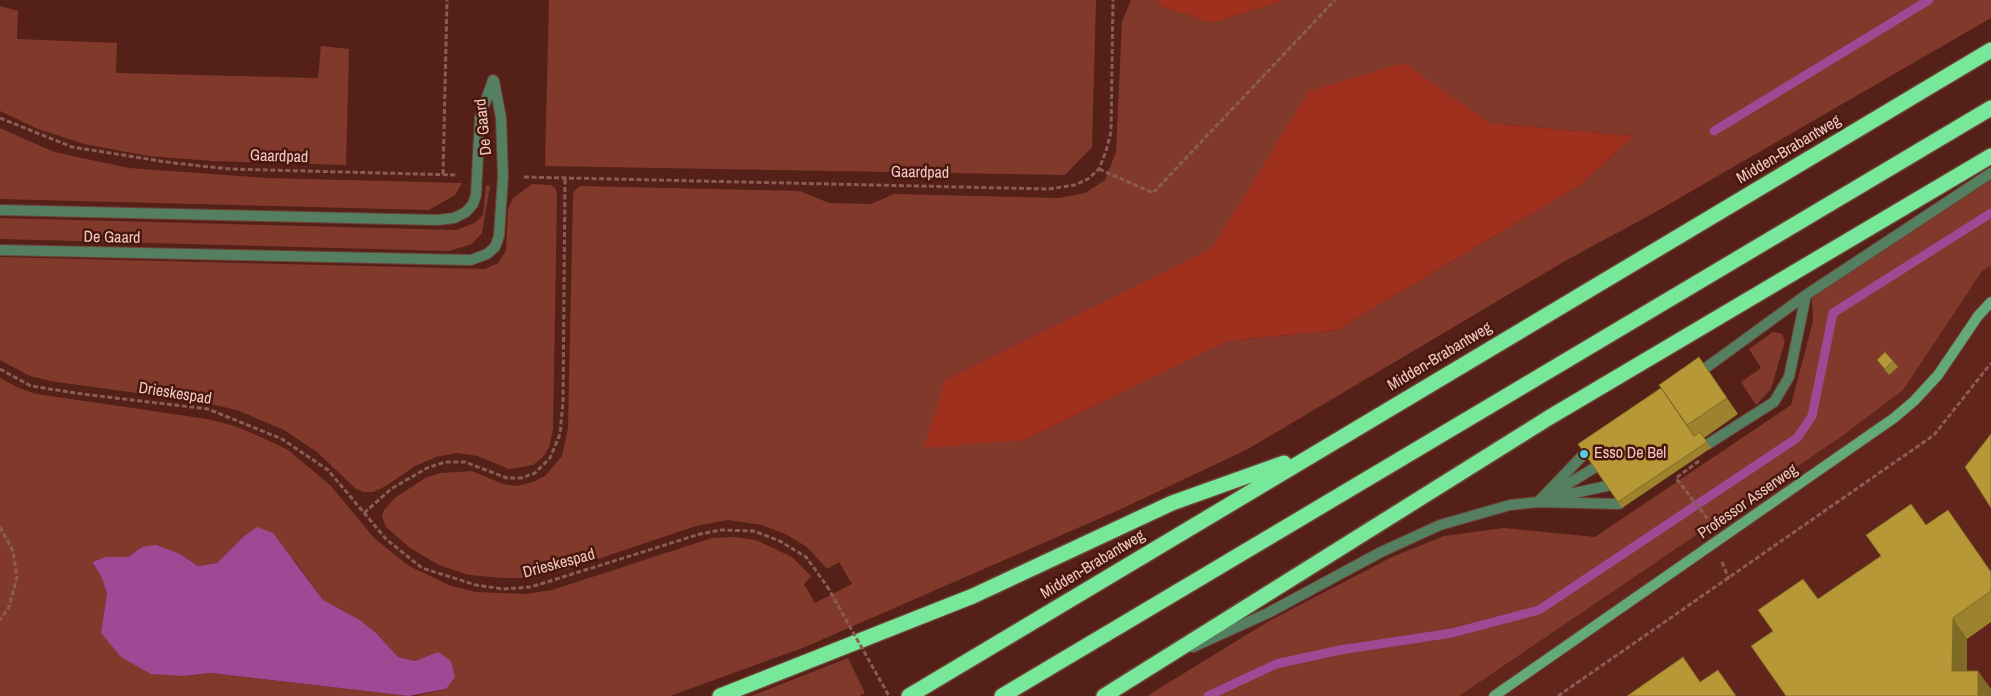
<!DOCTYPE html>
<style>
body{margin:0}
canvas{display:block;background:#542017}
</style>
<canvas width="1991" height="696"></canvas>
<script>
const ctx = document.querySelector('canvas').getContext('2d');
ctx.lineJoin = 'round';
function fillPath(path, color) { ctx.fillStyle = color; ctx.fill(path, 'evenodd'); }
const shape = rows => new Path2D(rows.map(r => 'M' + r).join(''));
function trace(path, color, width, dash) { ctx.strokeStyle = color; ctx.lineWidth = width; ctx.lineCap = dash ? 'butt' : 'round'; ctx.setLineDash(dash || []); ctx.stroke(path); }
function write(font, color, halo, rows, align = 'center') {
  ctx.font = font + ' "Archivo Narrow",sans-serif'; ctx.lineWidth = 5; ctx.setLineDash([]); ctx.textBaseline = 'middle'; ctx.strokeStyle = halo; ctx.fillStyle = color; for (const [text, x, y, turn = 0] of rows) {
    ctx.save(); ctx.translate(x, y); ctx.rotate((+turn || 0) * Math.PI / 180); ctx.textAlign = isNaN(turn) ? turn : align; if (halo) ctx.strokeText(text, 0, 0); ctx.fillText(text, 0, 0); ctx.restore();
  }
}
fillPath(shape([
 [1991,256,1991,696,1195,696,1564,575]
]), '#61251b');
fillPath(shape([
 [549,0,1096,0,1092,147,1065,175,545,166],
 [1131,0,1160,0,1160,6,1212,23,1284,0,1991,0,1991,18,1652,214,1565,261,1248,449,1119,510,805,647,670,696,416,696,447,689,438,652,415,661,398,657,376,633,360,620,323,600,295,561,243,537,217,563,198,566,180,554,142,547,128,557,106,557,92,562,101,576,107,593,101,633,183,676,211,673,409,696,0,696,0,378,21,389,37,394,207,419,235,426,263,438,288,450,330,485,375,539,409,566,451,586,476,592,527,594,552,590,712,538,734,537,756,540,792,557,811,576,804,584,815,603,852,584,839,562,827,569,807,547,787,535,762,525,728,520,696,526,568,569,529,578,503,578,469,575,439,565,410,548,386,527,382,516,384,510,396,497,427,477,441,473,472,471,503,484,517,486,533,482,545,476,562,456,568,428,573,195,574,191,580,186,800,191,829,203,871,204,894,194,1059,198,1085,193,1105,180,1116,152,1122,22],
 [1403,63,1490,123,1634,136,1580,185,1337,330,1228,341,1025,440,945,380,1212,248],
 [0,6,18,11,17,39,117,43,116,73,318,78,321,46,349,49,346,165,213,161,148,156,84,144,38,129,0,111],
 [0,128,54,152,129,168,267,178,462,183,455,195,429,210,0,199],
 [1991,180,1991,266,1982,271,1903,390,1842,436,1459,696,1147,696,1269,621,1392,557,1444,536,1504,528,1595,537,1791,405,1813,321,1812,298,1887,244],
 [532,184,551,185,556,189,557,196,553,430,549,447,543,457,533,465,509,469,478,456,456,453,436,457,415,466,386,486,373,492,364,492,356,489,317,452,284,430,237,410,201,402,50,381,30,376,0,360,0,257,485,269,498,263,506,251,508,209,513,198],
 [486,185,490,186,482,233,472,244,449,251,0,239,0,218,456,230,475,223,483,215],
 [1773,332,1782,334,1785,341,1771,389,1756,405,1741,382,1761,368,1749,349],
 [848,658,865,693,859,696,751,696]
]), '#81392c');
fillPath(shape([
 [1160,0,1284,0,1212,23,1160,6],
 [1404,63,1490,123,1634,136,1580,185,1337,330,1228,341,1025,440,924,448,945,380,1212,248,1309,91]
]), '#9e301d');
fillPath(shape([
 [257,527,273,533,323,600,360,620,376,633,398,657,415,661,438,652,451,661,455,677,446,689,409,696,211,673,183,676,151,674,121,657,101,633,107,593,101,576,92,562,106,557,128,557,142,547,156,545,180,554,198,566,217,563,243,537]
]), '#9f4995');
trace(shape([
 [1714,131,1929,0],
 [1208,696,1276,664,1340,650,1452,633,1539,610,1797,438,1812,416,1833,313,1991,213]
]), '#9f4995', 9);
const lane = shape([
 [494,81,501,118,503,176],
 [477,175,480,117,493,80],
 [1696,375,1806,295,1991,173],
 [1708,444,1774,402,1789,377,1806,295],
 [1550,495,1594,468],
 [1551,498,1607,486],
 [1538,502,1619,504],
 [1193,647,1268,613,1381,552,1440,525,1510,505,1538,502,1584,454]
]);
const street = shape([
 [0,210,438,220,454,218,466,212,473,204,476,195,477,175],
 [0,250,471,260,487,254,495,247,499,236,503,176]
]);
const secondary = shape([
 [1494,696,1894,418,1914,401,1938,375,1978,316,1991,302]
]);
const highway = shape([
 [720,696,973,596,1172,503,1284,463],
 [909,696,1991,50],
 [1002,696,1991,108],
 [1104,696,1550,417,1991,156]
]);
trace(lane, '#6f3f36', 12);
trace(street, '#6f3f36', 12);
trace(secondary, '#6f3f36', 12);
trace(highway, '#6f3f36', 18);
trace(shape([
 [0,118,72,147,173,163,230,169,457,175],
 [1099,169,1153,193,1335,0],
 [443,174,447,0],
 [524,177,1049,189,1075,185,1088,179,1099,169,1106,151,1111,132,1113,0],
 [0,369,31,386,82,394,208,409,282,439,328,470,386,539,422,568,476,585,503,589,531,587,700,534,721,530,754,531,780,541,806,557,827,586],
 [1699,461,1676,478,1710,522],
 [364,513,391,489,427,468,445,462,465,462,507,478,521,478,535,473,550,458,560,434,563,402,565,178],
 [0,527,13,551,17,577,9,607,0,620],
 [1722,562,1729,579],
 [1558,696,1934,435,1991,363]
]), '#8a5c53', 3, [5, 2.5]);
trace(lane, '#547f60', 10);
trace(street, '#547f60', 10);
trace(secondary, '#64a978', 10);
trace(highway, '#77e79a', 15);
trace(shape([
 [827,586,889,696]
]), '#8a5c53', 3, [5, 2.5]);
fillPath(shape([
 [1699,357,1738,414,1704,438,1711,448,1622,508,1578,444,1661,388],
 [1877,360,1893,361,1898,367,1889,375],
 [1926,525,1991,572,1991,622,1967,639,1967,671,1991,689,1818,599]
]), '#9d832e');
fillPath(shape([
 [1953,618,1967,639,1967,691,1952,671],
 [1978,671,1991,689,1991,696,1978,696]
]), '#7f6a26');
const building = shape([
 [1885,352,1893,361,1885,369,1877,360,1885,352],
 [1699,357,1727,398,1687,425,1659,385,1699,357],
 [1661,388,1694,436,1700,432,1707,442,1618,502,1578,444,1661,388],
 [1991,434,1991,508,1965,467,1991,434],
 [1911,504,1926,525,1948,510,1991,572,1991,591,1953,618,1952,671,1978,671,1978,696,1786,696,1751,646,1773,631,1758,610,1803,579,1818,599,1881,556,1866,535,1911,504],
 [1683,657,1700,682,1718,670,1736,696,1627,696,1683,657]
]);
fillPath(building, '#b69836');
trace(building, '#7f6a26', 1);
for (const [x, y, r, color] of [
 [1584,454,5,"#55cae0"]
]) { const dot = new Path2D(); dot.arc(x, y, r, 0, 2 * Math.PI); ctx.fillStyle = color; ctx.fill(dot); trace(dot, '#49160d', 2); }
write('16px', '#eccac2', '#49160d', [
 ["De Gaard",484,127,-96],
 ["Midden-Brabantweg",1789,150,-31],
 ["Gaardpad",279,157,2],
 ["Gaardpad",920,173,1],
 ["De Gaard",112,238,1],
 ["Midden-Brabantweg",1440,357,-31],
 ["Drieskespad",175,394,9],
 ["Professor Asserweg",1748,502,-35],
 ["Drieskespad",559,564,-15],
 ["Midden-Brabantweg",1093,565,-31]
]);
write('16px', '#eccac2', '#49160d', [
 ["Esso De Bel",1594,454]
], 'left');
</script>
